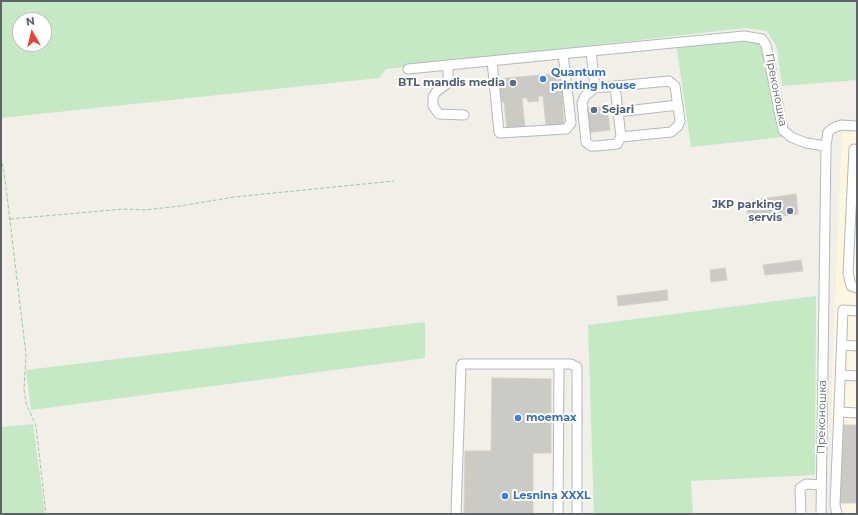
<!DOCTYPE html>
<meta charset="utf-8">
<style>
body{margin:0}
#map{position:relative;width:858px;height:515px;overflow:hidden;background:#f1efe8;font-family:Montserrat,sans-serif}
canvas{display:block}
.frame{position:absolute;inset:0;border:2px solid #5f6368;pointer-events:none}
.north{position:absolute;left:12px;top:12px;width:40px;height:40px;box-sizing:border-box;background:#fff;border:1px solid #bfc1c3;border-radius:50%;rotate:352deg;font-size:11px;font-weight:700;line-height:16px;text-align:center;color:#5f6368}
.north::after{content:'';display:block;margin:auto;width:14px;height:18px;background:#ea4335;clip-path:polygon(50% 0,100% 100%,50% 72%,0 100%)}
</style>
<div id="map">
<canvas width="858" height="515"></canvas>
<div class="frame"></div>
<div class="north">N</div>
</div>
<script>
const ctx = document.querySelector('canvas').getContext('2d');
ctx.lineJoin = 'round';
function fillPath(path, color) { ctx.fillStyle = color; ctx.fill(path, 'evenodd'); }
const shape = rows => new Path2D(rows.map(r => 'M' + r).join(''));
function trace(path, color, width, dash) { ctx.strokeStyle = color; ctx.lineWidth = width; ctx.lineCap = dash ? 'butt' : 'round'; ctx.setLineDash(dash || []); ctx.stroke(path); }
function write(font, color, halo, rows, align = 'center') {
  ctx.font = font + ' Montserrat,sans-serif'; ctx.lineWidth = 4; ctx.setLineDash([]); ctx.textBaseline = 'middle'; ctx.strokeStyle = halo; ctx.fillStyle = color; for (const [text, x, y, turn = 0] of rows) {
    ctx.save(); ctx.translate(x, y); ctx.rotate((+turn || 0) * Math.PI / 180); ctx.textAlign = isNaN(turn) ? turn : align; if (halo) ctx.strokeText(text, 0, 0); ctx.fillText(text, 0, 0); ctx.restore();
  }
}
fillPath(shape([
 [842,132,857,132,857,514,831,514,832,379]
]), '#fef7e0');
fillPath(shape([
 [1,1,857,1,857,80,782,86,777,48,767,31,745,28,386,69,379,78,1,118],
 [20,20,44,20,44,44,20,44],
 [744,36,766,45,783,137,691,147,676,42],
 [816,296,815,475,691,481,693,514,594,514,588,325],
 [425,322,425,358,31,410,26,370],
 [33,424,45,514,1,514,1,427]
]), '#c5e8c5');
const building = shape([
 [563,73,565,94,562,94,564,125,546,126,543,96,538,96,539,101,528,102,527,98,522,98,525,128,507,130,504,102,498,102,496,79,563,73],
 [607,106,610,130,586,133,582,109,607,106],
 [796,194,798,214,748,220,746,201,796,194],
 [801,260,803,271,765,275,763,265,801,260],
 [725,268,727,280,711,282,710,270,725,268],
 [667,290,668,300,618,306,617,296,667,290],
 [492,378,551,379,551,453,533,453,533,514,464,514,465,451,491,451,492,378],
 [842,425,857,425,857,503,840,503,842,425]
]);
fillPath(building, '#cccac5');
trace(building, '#d6d1c6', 1);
const minor = shape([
 [591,51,595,88,585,96,582,103,586,142,591,146,596,146,617,144,621,137,671,132,678,126,680,121,675,86,669,81,595,88],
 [492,61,499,132,500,133,566,129,571,123,563,54],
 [448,65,448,83,436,92,433,97,433,106,439,114,464,115],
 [408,69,744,36,762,39,766,45,783,130,791,137,806,143,826,146,821,514],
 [615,86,621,137],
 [618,112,678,105],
 [826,146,828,132,833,128,841,125,857,126],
 [854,149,848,273,851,286,857,288],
 [842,345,857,346],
 [841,375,857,376],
 [840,412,857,413],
 [456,514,461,366,462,364,559,364],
 [558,514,559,364,571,364,577,367,577,514],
 [801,514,800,488,806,484,821,485],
 [837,514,835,505,843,310,857,311]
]);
trace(minor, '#b5b8bc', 11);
trace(shape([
 [1,157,5,179,26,355,24,389,26,403,36,426,46,514],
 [10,219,124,209,145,210,180,206,234,197,394,181]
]), '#9cc7a9', 1, [4, 2]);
trace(minor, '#fff', 9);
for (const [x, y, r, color] of [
 [543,79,4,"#3f7fe0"],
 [513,83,4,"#5c6f8a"],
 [594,110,4,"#5c6f8a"],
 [790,211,4,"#5c6f8a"],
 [518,418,4,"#3f7fe0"],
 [505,496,4,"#3f7fe0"]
]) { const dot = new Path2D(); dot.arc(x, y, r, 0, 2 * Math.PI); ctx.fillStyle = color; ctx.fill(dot); trace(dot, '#fff', 1.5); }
write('bold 11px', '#366cbe', '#fff', [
 ["Quantum",551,73],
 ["printing house",551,86],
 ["moemax",526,418],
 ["Lesnina XXXL",513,496]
], 'left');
write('bold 11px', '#4e5e75', '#fff', [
 ["BTL mandis media",505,83],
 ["Sejari",602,110,"left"],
 ["JKP parking",782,205],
 ["servis",782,218]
], 'right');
write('11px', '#5f6368', '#fff', [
 ["Преконошка",776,90,79],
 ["Преконошка",822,417,-89]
]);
</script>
